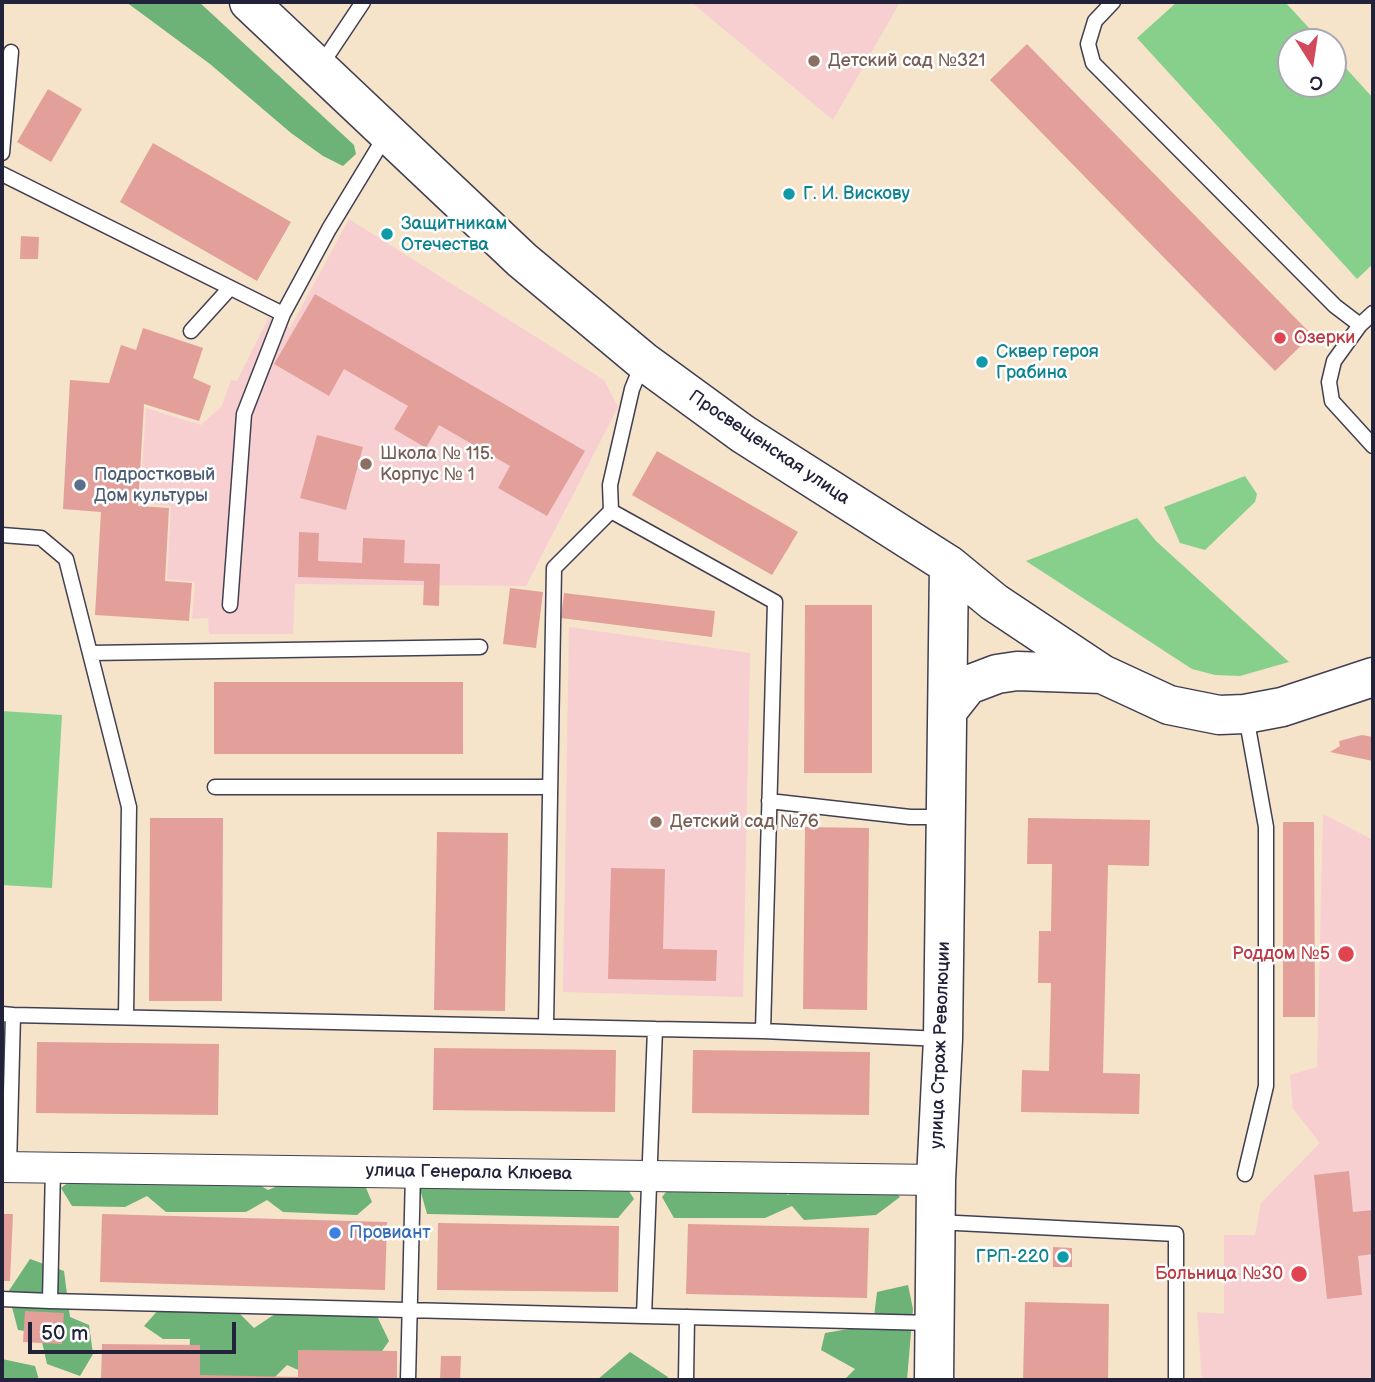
<!DOCTYPE html>
<meta charset="utf-8">
<style>
body{margin:0}
#map{position:relative;width:1375px;height:1382px;overflow:hidden;background:#f5e3ca;font-family:"Balsamiq Sans",sans-serif}
canvas{display:block}
.frame{position:absolute;inset:0;border:4px solid #22223b;pointer-events:none}
.north{position:absolute;left:1277px;top:28px;width:70px;height:70px;box-sizing:border-box;background:#fff;border:2px solid #a7a7b1;border-radius:50%;rotate:168deg;font-size:19px;font-weight:700;line-height:28px;text-align:center;color:#22223b}
.north::after{content:'';display:block;margin:auto;width:24px;height:32px;background:#d1495b;clip-path:polygon(50% 0,100% 100%,50% 72%,0 100%)}
.scale{position:absolute;left:28px;top:1322px;width:208px;height:32px;box-sizing:border-box;border:4px solid #22223b;border-top:0;padding-left:9px;font-size:21px;line-height:24px;white-space:nowrap;color:#22223b;-webkit-text-stroke:5px #fff;paint-order:stroke}
</style>
<div id="map">
<canvas width="1375" height="1382"></canvas>
<div class="frame"></div>
<div class="north">С</div>
<div class="scale">50 m</div>
</div>
<script>
const ctx = document.querySelector('canvas').getContext('2d');
ctx.lineJoin = 'round';
function fillPath(path, color) { ctx.fillStyle = color; ctx.fill(path, 'evenodd'); }
const shape = rows => new Path2D(rows.map(r => 'M' + r).join(''));
function trace(path, color, width, dash) { ctx.strokeStyle = color; ctx.lineWidth = width; ctx.lineCap = dash ? 'butt' : 'round'; ctx.setLineDash(dash || []); ctx.stroke(path); }
function write(font, color, halo, rows, align = 'center') {
  ctx.font = font + ' "Balsamiq Sans",sans-serif'; ctx.lineWidth = 5; ctx.setLineDash([]); ctx.textBaseline = 'middle'; ctx.strokeStyle = halo; ctx.fillStyle = color; for (const [text, x, y, turn = 0] of rows) {
    ctx.save(); ctx.translate(x, y); ctx.rotate((+turn || 0) * Math.PI / 180); ctx.textAlign = isNaN(turn) ? turn : align; if (halo) ctx.strokeText(text, 0, 0); ctx.fillText(text, 0, 0); ctx.restore();
  }
}
fillPath(shape([
 [691,2,900,2,833,120],
 [349,219,604,380,618,407,526,586,295,584,293,634,209,634,208,618,192,619,195,582,167,579,171,506,140,503,146,408,201,425,222,406,231,380,237,381,269,317,290,328],
 [569,627,750,653,743,997,563,992],
 [1323,814,1373,840,1373,1380,1202,1380,1197,1312,1224,1314,1224,1235,1255,1235,1261,1203,1320,1143,1293,1109,1290,1075,1317,1067]
]), '#f7cfd1');
fillPath(shape([
 [1177,2,1285,2,1322,42,1291,42,1291,84,1333,84,1333,54,1373,98,1373,264,1357,279,1137,38],
 [1245,476,1257,494,1255,502,1205,550,1180,543,1164,507],
 [1137,518,1156,541,1289,662,1240,676,1215,675,1192,669,1026,561],
 [2,711,62,715,52,888,2,885]
]), '#87d08b');
fillPath(shape([
 [126,2,199,2,354,145,356,154,343,166,323,156,291,133,210,64],
 [156,1174,244,1176,268,1190,294,1179,363,1181,372,1202,357,1215,283,1212,267,1200,246,1212,166,1212,147,1196,125,1207,72,1206,61,1188,78,1175,122,1175,144,1185],
 [881,1176,900,1197,876,1215,804,1220,792,1206,765,1218,674,1218,662,1197,676,1180,771,1179,788,1195,812,1177],
 [620,1177,634,1199,618,1218,427,1214,418,1182],
 [30,1259,64,1271,70,1317,89,1325,93,1354,80,1376,47,1364,40,1333,18,1330,8,1292],
 [908,1285,913,1309,907,1380,844,1380,855,1369,821,1350,825,1333,873,1325,877,1292],
 [160,1308,236,1310,254,1328,284,1308,376,1314,389,1341,368,1371,321,1380,287,1365,272,1380,188,1380,190,1339,163,1339,144,1326],
 [630,1352,668,1377,667,1380,597,1380],
 [2,1359,35,1366,39,1380,2,1380]
]), '#6db277');
fillPath(shape([
 [1027,44,1312,335,1275,371,990,80],
 [48,89,82,109,51,162,17,142],
 [153,143,291,222,257,281,120,202],
 [21,236,39,237,38,259,20,259],
 [315,294,585,451,547,516,498,488,510,466,439,425,426,448,394,429,408,406,344,369,329,396,274,364],
 [143,328,203,348,193,378,211,386,199,421,144,404,138,506,169,508,165,581,192,583,189,621,95,615,101,512,63,509,70,380,109,383,121,345,136,350],
 [317,435,363,447,346,510,300,498],
 [657,451,798,532,772,575,632,495],
 [299,532,319,533,318,561,362,563,363,538,405,540,404,563,440,564,439,606,423,605,424,581,298,577],
 [510,588,543,592,536,648,503,644],
 [564,593,715,611,712,637,561,618],
 [805,605,872,605,872,773,804,773],
 [214,682,463,682,463,754,214,754],
 [1362,735,1373,737,1373,761,1330,752,1340,746,1339,741],
 [150,818,223,818,222,1001,149,1001],
 [1028,818,1150,820,1149,866,1108,865,1103,1073,1140,1074,1139,1114,1021,1112,1022,1070,1049,1071,1051,983,1038,983,1039,931,1051,931,1052,864,1027,864],
 [1283,822,1314,822,1315,1017,1283,1017],
 [805,827,869,828,867,1010,803,1009],
 [437,832,508,833,505,1011,434,1010],
 [611,868,665,869,663,949,717,950,716,981,608,979],
 [37,1042,219,1044,218,1115,36,1113],
 [434,1048,616,1050,615,1112,433,1110],
 [693,1050,870,1052,869,1115,692,1113],
 [1349,1171,1353,1212,1373,1210,1373,1254,1358,1256,1362,1295,1327,1299,1314,1175],
 [2,1214,13,1214,10,1281,2,1281],
 [102,1214,387,1222,385,1290,100,1282],
 [438,1223,619,1226,618,1292,437,1290],
 [688,1224,869,1228,867,1298,686,1294],
 [1053,1247,1072,1248,1072,1267,1053,1267],
 [1025,1302,1109,1304,1108,1380,1023,1380],
 [25,1311,64,1313,62,1344,23,1342],
 [102,1344,200,1345,200,1375,298,1377,298,1350,397,1351,397,1380,101,1380],
 [441,1356,461,1356,460,1380,440,1380]
]), '#e3a09b');
const lane = shape([
 [1113,2,1095,21,1088,44,1093,63,1335,306,1360,325,1373,313],
 [319,68,363,2],
 [2,153,11,52],
 [2,174,283,314],
 [1360,325,1334,361,1329,382,1332,401,1373,446],
 [191,331,230,288],
 [611,511,775,602,763,1031,942,1039],
 [2,535,41,538,66,559,129,807,126,1016],
 [230,605,244,414,283,314,329,229,386,135],
 [90,653,480,647],
 [215,787,550,787],
 [769,801,910,817,945,817],
 [2,1014,13,1015,9,1167],
 [13,1015,655,1029,644,1316,50,1301],
 [546,1025,554,568,611,511,610,485,632,389,643,362],
 [655,1029,763,1031],
 [1245,1174,1266,1086,1266,827,1246,716],
 [937,1222,1176,1234,1176,1380],
 [2,1299,50,1301,53,1168],
 [644,1316,933,1323],
 [408,1380,413,1173],
 [686,1380,687,1317]
]);
const street = shape([
 [2,1167,936,1180]
]);
const secondary = shape([
 [249,2,522,260,643,361,743,434,949,565,994,602,1102,674,1169,705,1219,715,1245,714,1282,707,1373,677],
 [949,709,968,685,997,674,1017,671,1102,674],
 [934,1380,936,1180,943,1039,949,565]
]);
trace(lane, '#423f50', 17);
trace(street, '#423f50', 32);
trace(secondary, '#423f50', 41);
trace(lane, '#fff', 14);
trace(street, '#fff', 30);
trace(secondary, '#fff', 38);
for (const [x, y, r, color] of [
 [814,61,7,"#8d6e63"],
 [789,194,7,"#0f9aa8"],
 [387,234,7,"#0f9aa8"],
 [1280,338,7,"#e0444e"],
 [982,362,7,"#0f9aa8"],
 [366,464,7,"#8d6e63"],
 [80,485,7,"#5c6f8a"],
 [656,822,7,"#8d6e63"],
 [1346,954,9,"#e0444e"],
 [335,1233,7,"#3f7fe0"],
 [1063,1257,7,"#0f9aa8"],
 [1299,1274,9,"#e0444e"]
]) { const dot = new Path2D(); dot.arc(x, y, r, 0, 2 * Math.PI); ctx.fillStyle = color; ctx.fill(dot); trace(dot, '#fff', 2.5); }
write('18px', '#785e54', '#fff', [
 ["Детский сад №321",828,61],
 ["Школа № 115.",380,454],
 ["Корпус № 1",380,475],
 ["Детский сад №76",670,822]
], 'left');
write('18px', '#0d838f', '#fff', [
 ["Г. И. Вискову",803,194],
 ["Защитникам",401,224],
 ["Отечества",401,245],
 ["Сквер героя",996,352],
 ["Грабина",996,373],
 ["ГРП-220",1049,1257,"right"]
], 'left');
write('18px', '#be3a42', '#fff', [
 ["Озерки",1294,338,"left"],
 ["Роддом №5",1330,954],
 ["Больница №30",1283,1274]
], 'right');
write('18px', '#22223b', '#fff', [
 ["Просвещенская улица",769,448,34],
 ["улица Страж Революции",941,1045,-88],
 ["улица Генерала Клюева",469,1173,1]
]);
write('18px', '#4e5e75', '#fff', [
 ["Подростковый",94,475],
 ["Дом культуры",94,496]
], 'left');
write('18px', '#366cbe', '#fff', [
 ["Провиант",349,1233]
], 'left');
</script>
